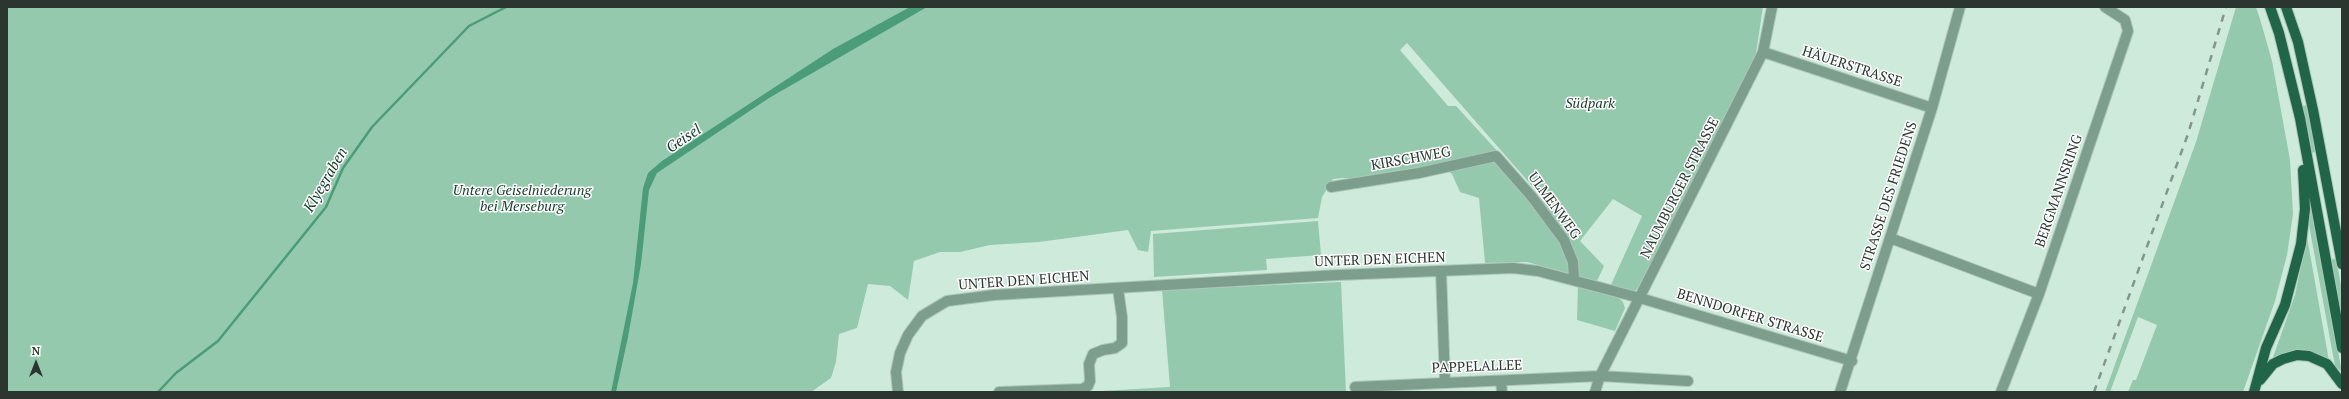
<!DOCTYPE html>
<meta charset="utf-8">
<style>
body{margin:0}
#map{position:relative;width:2349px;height:399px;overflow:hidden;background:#ceeadb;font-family:"PT Serif",serif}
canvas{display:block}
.frame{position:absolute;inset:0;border:8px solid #2b3630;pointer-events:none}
.north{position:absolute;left:16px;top:343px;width:40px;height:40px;-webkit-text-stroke:3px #fff;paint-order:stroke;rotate:0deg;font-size:11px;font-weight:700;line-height:16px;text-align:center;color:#2b3630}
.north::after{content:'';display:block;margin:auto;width:14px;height:18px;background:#2b3630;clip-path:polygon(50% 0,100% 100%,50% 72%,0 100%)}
</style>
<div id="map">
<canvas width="2349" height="399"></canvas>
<div class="frame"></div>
<div class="north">N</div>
</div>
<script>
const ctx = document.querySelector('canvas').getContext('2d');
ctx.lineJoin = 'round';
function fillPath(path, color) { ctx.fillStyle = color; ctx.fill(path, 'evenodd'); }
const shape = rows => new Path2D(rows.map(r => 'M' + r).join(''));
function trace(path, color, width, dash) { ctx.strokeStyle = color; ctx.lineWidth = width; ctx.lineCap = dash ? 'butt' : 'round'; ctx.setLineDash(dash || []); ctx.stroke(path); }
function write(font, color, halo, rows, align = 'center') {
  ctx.font = font + ' "PT Serif",serif'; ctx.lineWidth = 3; ctx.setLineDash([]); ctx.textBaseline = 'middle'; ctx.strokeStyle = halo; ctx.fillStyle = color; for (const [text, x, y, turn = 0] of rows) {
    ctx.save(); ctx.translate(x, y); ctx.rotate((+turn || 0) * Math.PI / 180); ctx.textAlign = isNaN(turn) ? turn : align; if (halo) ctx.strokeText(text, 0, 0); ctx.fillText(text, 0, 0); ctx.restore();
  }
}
fillPath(shape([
 [7,7,1763,7,1756,53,1748,72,1640,285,1635,291,1631,292,1610,287,1642,216,1613,199,1580,241,1604,266,1597,281,1527,262,1485,263,1479,198,1460,192,1452,174,1442,167,1383,179,1342,178,1333,179,1322,197,1318,218,1151,231,1148,252,1138,250,1128,230,1039,242,990,245,960,252,940,252,914,261,908,300,890,286,868,284,857,328,839,334,836,362,831,378,811,392,7,392],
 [1407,43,1568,227,1568,228,1456,106,1448,106,1400,50],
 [2236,7,2256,7,2260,19,2272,61,2290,160,2293,214,2287,255,2275,301,2243,392,2128,392,2133,380,2136,380,2157,325,2138,317,2110,392,2105,392,2196,142],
 [2307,105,2316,152,2311,153,2302,106],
 [2309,208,2311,209,2342,372,2335,366,2309,225],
 [1318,221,1321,255,1266,259,1267,270,1154,277,1153,234],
 [2307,237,2329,361,2324,358,2272,360,2295,295],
 [2336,258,2342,291,2342,318,2331,260],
 [1341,282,1346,392,1084,392,1170,387,1162,290],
 [1578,285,1619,298,1623,302,1625,308,1615,331,1577,320]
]), '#95c9ae');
fillPath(shape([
 [910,7,927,7,769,98,657,173,649,190,641,264,628,337,616,392,611,392,633,283,643,188,648,173,662,161,833,49]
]), '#4b9c78');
trace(shape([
 [158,392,176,373,218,341,326,207,343,168,372,127,469,26,506,7]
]), '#4b9c78', 2.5);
const minor = shape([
 [1763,52,1932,108],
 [1331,187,1419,173,1496,156,1532,197,1564,240,1573,262,1574,280],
 [1890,238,2039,294],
 [1441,271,1445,382],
 [1501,381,1502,392],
 [1355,387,1600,376,1688,381],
 [898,392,896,372,900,353,908,335,922,316,947,301,994,295,1338,275,1513,268,1538,271,1640,298,1852,361],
 [999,392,1082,389,1088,386,1090,381,1089,364,1093,354,1103,350,1115,348,1122,343,1122,317,1118,289],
 [1595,392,1600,376,1763,52,1772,7],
 [1840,392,1932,108,1960,7],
 [2001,392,2039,294,2128,31,2125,20,2105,7]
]);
const major = shape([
 [2270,7,2279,33,2300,118,2342,348],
 [2286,7,2298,42,2313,110,2342,264],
 [2260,380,2273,364,2283,359,2297,355,2309,356,2327,364,2342,384],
 [2254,392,2266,348,2285,305,2301,244,2305,209,2303,170]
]);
trace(minor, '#adc6b9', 12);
trace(major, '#adc6b9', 12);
trace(minor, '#7d9e8d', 10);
trace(major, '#206548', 10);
trace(shape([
 [2094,392,2188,134,2226,7]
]), '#82968c', 2.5, [7, 7]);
write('14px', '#2b3630', '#fff', [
 ["HÄUERSTRASSE",1852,67,18],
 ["KIRSCHWEG",1411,159,-10],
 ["NAUMBURGER STRASSE",1680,188,-63],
 ["BERGMANNSRING",2059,191,-71],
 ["STRASSE DES FRIEDENS",1889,196,-72],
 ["ULMENWEG",1554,206,54],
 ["UNTER DEN EICHEN",1380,260,-2],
 ["UNTER DEN EICHEN",1024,281,-4],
 ["BENNDORFER STRASSE",1750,316,17],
 ["PAPPELALLEE",1477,367,-2]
]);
write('italic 14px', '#143929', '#fff', [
 ["Südpark",1590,104],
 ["Untere Geiselniederung",522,191],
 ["bei Merseburg",522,207]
]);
write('italic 15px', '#143929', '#fff', [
 ["Geisel",684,139,-34],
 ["Klyegraben",326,180,-60]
]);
</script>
